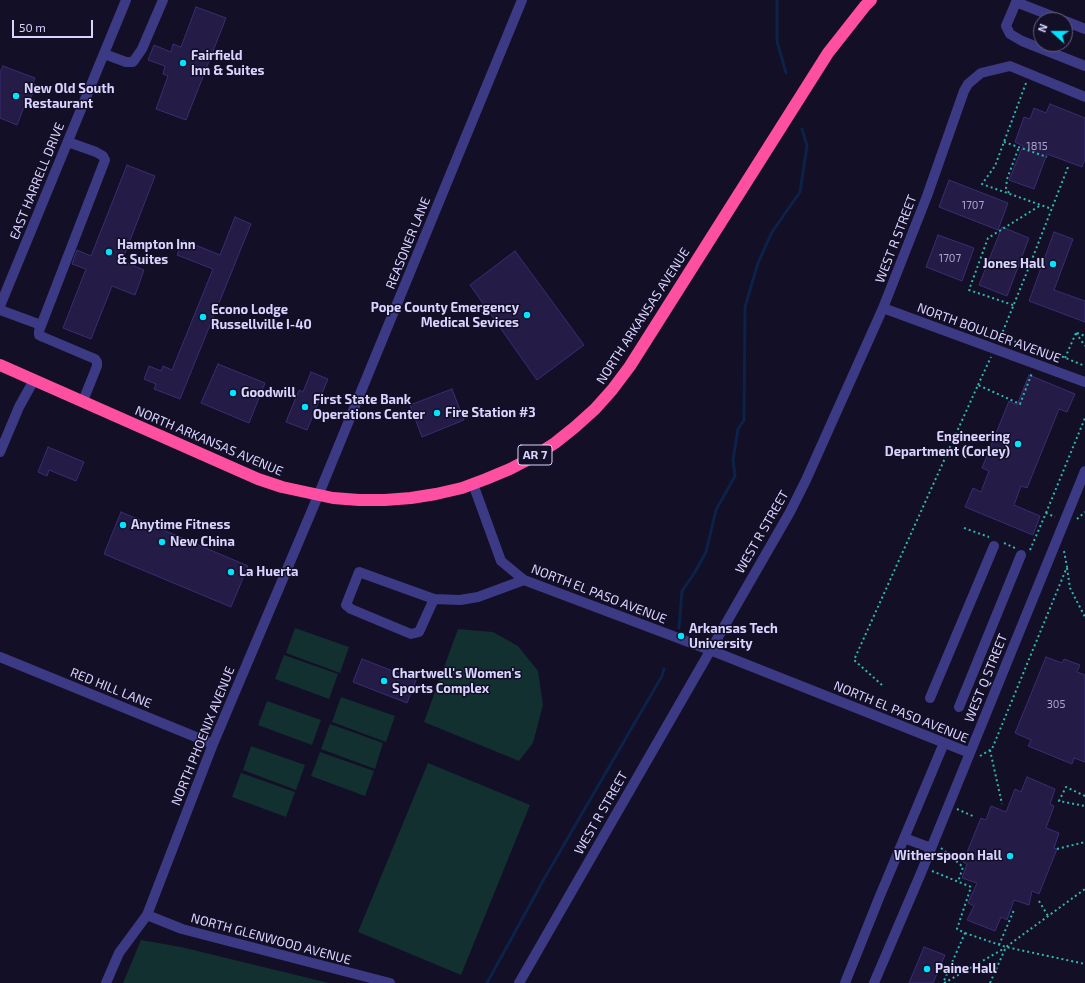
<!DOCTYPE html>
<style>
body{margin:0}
#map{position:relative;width:1085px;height:983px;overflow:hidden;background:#130f26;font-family:"Exo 2",sans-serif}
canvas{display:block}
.north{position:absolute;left:1033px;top:12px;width:40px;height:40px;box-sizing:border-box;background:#130f26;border:1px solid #625e7d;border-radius:50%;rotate:291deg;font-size:11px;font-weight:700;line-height:16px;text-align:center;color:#d9d4ff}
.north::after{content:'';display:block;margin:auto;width:14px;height:18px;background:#00e5ff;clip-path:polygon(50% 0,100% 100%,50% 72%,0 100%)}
.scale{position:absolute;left:12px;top:20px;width:81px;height:18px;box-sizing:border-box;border:2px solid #d9d4ff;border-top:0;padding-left:5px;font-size:12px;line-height:14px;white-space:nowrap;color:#d9d4ff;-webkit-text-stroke:3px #130f26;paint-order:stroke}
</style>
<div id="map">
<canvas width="1085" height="983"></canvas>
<div class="north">N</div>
<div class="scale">50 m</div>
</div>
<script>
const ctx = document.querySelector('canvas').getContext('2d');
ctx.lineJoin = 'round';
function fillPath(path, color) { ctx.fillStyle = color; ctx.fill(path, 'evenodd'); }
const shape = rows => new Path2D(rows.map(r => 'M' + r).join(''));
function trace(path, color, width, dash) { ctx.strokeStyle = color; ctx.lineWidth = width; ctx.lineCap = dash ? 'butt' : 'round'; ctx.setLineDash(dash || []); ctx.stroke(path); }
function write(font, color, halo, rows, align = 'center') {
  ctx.font = font + ' "Exo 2",sans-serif'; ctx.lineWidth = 3; ctx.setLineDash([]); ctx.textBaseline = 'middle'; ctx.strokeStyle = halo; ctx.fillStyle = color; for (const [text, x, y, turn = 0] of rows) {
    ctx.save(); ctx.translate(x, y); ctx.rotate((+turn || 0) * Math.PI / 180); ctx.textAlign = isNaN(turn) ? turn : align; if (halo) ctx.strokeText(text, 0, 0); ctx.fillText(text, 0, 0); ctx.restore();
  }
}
fillPath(shape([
 [295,628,349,647,340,673,286,653],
 [458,629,493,632,518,646,538,671,543,705,533,743,519,761,424,722],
 [284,655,338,674,329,699,275,679],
 [341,697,395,716,386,742,332,722],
 [267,701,321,720,312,745,258,725],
 [330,724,383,743,375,769,321,749],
 [251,746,305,765,296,790,243,770],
 [320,752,374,771,365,796,311,776],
 [428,763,530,805,461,975,358,932],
 [241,773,295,792,286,817,232,797],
 [141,940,181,947,329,983,123,983]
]), '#12302f');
trace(shape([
 [777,0,777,41,786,73],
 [679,628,682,591,695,572,706,552,716,510,735,476,733,460,738,429,744,420,745,307,758,263,772,232,800,192,807,146,802,129],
 [487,983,544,879,662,676,664,669]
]), '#0c2248', 3);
const building = shape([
 [196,7,226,18,186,120,156,109,168,76,163,74,165,66,148,60,154,45,171,52,173,44,181,47,196,7],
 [3,66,35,78,33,83,36,85,27,108,24,107,17,125,0,118,0,72,3,66],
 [1050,104,1085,118,1085,159,1082,167,1047,154,1034,189,1009,180,1023,146,1015,142,1024,117,1030,119,1034,108,1046,113,1050,104],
 [127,165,155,176,122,261,144,270,135,295,112,286,91,339,63,328,86,269,72,264,77,250,91,256,127,165],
 [949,180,1008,203,998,230,939,207,949,180],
 [235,217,251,224,180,399,154,389,156,384,144,379,149,366,161,371,163,366,172,370,213,269,177,255,183,240,220,255,235,217],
 [1002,227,1029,238,1007,296,979,285,1002,227],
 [1054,232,1073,239,1054,290,1085,301,1085,322,1029,301,1054,232],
 [938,235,974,248,962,281,926,267,938,235],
 [515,251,584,345,537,380,470,285,515,251],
 [218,364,265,383,249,423,201,403,218,364],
 [311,372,328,379,307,430,286,422,299,390,303,392,311,372],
 [1029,375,1075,394,1067,412,1059,409,1027,488,1021,486,1014,505,1040,516,1033,535,965,507,973,488,981,492,989,471,982,468,1009,401,1017,405,1029,375],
 [452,389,464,420,422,437,410,405,452,389],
 [48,447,84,462,76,481,49,470,47,476,38,472,48,447],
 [121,512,248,566,231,607,104,554,121,512],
 [1046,657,1062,663,1064,659,1080,665,1077,672,1085,675,1085,762,1074,758,1072,764,1028,746,1031,740,1015,733,1046,657],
 [362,659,416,680,407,703,353,682,362,659],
 [1027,777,1055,789,1050,804,1054,806,1046,828,1059,833,1054,848,1057,849,1039,894,1032,891,1029,905,1014,900,1007,920,1001,917,995,931,967,920,974,906,968,903,977,883,962,878,967,864,963,862,981,818,986,820,991,806,1006,812,1015,789,1021,792,1027,777],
 [924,947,945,955,933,983,909,983,924,947]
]);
fillPath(building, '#241b47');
trace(building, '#3b2d73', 1);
trace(shape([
 [1026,83,995,166,982,184,1052,209],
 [1004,142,1047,157],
 [1009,193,1006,188,1007,179,1019,147],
 [1013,305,969,290,988,238,1041,205],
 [1076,333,1085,346],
 [1077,333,1085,336],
 [1000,337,1056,354,1085,366],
 [999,341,1029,267,1068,167],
 [1065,358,1076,333],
 [978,385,991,357],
 [1046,513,1085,418],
 [1077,519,1085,512],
 [964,528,989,537],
 [1004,543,1015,548],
 [1030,550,1046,513,1055,517],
 [1067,568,1070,588,1085,617],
 [882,685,854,660,978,385,1020,404,1032,373],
 [990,750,1002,804],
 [980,756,992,749,1067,567,1064,551],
 [1085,796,1066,787,1059,801,1085,806],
 [957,809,975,817],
 [941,848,963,867,958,882],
 [1057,849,1085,842],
 [932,871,971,887,957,929,965,933,943,983],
 [1039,901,1048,916],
 [965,933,1006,947,1085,964],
 [999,945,1014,910],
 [944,983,1005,948],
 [990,983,1006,947,1085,889]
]), '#2fb8b0', 2, [2, 3]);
trace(shape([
 [1017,0,1006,26,1010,34,1022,41,1085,66],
 [1016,2,1062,20],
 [1065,21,1085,29],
 [104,54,126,62,133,62,142,49,163,0],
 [68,142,96,152,103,156,105,160,39,331,39,335,43,337,95,359,97,362,97,366,83,401],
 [0,306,126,0],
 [883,308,1085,382],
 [0,310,41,325],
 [0,452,19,407,34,380],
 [473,484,501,561,524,580,710,650,970,753],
 [434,599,419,632,411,634,351,609,346,605,359,572,434,599,460,600,478,597,524,580],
 [0,657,213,744],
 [930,698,994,546],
 [959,707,1021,555],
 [904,838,931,848],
 [147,915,182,929,390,983],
 [106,983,119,953,147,915,213,744,318,496,522,0],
 [519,983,790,512,806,480,883,308,927,196,964,91,968,84,981,73,1010,66,1085,97],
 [845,983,879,898,944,743],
 [874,983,921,873,1085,471]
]), '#3d3a85', 10);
trace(shape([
 [0,365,258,479,282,487,333,498,359,500,385,500,411,498,436,494,462,488,486,479,510,469,533,457,555,443,575,427,595,409,612,390,630,366,828,53,865,6,871,0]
]), '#ff4fa3', 12);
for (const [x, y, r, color] of [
 [183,63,4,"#00e5ff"],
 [16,96,4,"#00e5ff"],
 [109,252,4,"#00e5ff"],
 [1053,264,4,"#00e5ff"],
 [527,315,4,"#00e5ff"],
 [203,317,4,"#00e5ff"],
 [233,393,4,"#00e5ff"],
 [305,407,4,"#00e5ff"],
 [437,413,4,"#00e5ff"],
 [1018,444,4,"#00e5ff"],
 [123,525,4,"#00e5ff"],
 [162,542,4,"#00e5ff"],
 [231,572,4,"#00e5ff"],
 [681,636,4,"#00e5ff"],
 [384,681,4,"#00e5ff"],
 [1010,856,4,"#00e5ff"],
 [927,969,4,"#00e5ff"]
]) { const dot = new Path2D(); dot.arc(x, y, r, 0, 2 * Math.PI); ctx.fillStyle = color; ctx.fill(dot); trace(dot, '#130f26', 1.5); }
write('11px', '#aca6d1', null, [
 ["1815",1037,146],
 ["1707",973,205],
 ["1707",950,258],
 ["305",1056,704]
]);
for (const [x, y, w] of [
 [535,455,34]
]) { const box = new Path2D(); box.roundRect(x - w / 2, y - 10, w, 20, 3); ctx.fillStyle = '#130f26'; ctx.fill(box); trace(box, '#d9d4ff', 1); }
write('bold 12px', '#d9d4ff', null, [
 ["AR 7",535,455]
]);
write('bold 13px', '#d9d4ff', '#130f26', [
 ["Fairfield",191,56],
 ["Inn & Suites",191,71],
 ["New Old South",24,89],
 ["Restaurant",24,104],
 ["Hampton Inn",117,245],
 ["& Suites",117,260],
 ["Jones Hall",1045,264,"right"],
 ["Pope County Emergency",519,308,"right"],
 ["Medical Sevices",519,323,"right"],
 ["Econo Lodge",211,310],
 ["Russellville I-40",211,325],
 ["Goodwill",241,393],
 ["First State Bank",313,400],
 ["Operations Center",313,415],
 ["Fire Station #3",445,413],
 ["Engineering",1010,437,"right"],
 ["Department (Corley)",1010,452,"right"],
 ["Anytime Fitness",131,525],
 ["New China",170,542],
 ["La Huerta",239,572],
 ["Arkansas Tech",689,629],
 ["University",689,644],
 ["Chartwell's Women's",392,674],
 ["Sports Complex",392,689],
 ["Witherspoon Hall",1002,856,"right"],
 ["Paine Hall",935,969]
], 'left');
write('13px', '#d9d4ff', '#130f26', [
 ["EAST HARRELL DRIVE",37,181,-68],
 ["WEST R STREET",896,239,-69],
 ["REASONER LANE",408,243,-68],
 ["NORTH ARKANSAS AVENUE",643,316,-57],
 ["NORTH BOULDER AVENUE",989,333,20],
 ["NORTH ARKANSAS AVENUE",209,441,23],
 ["WEST R STREET",762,532,-60],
 ["NORTH EL PASO AVENUE",599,594,21],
 ["WEST Q STREET",986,678,-68],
 ["RED HILL LANE",111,688,22],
 ["NORTH EL PASO AVENUE",901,712,22],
 ["NORTH PHOENIX AVENUE",203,736,-68],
 ["WEST R STREET",601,813,-60],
 ["NORTH GLENWOOD AVENUE",271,939,15]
]);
</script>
